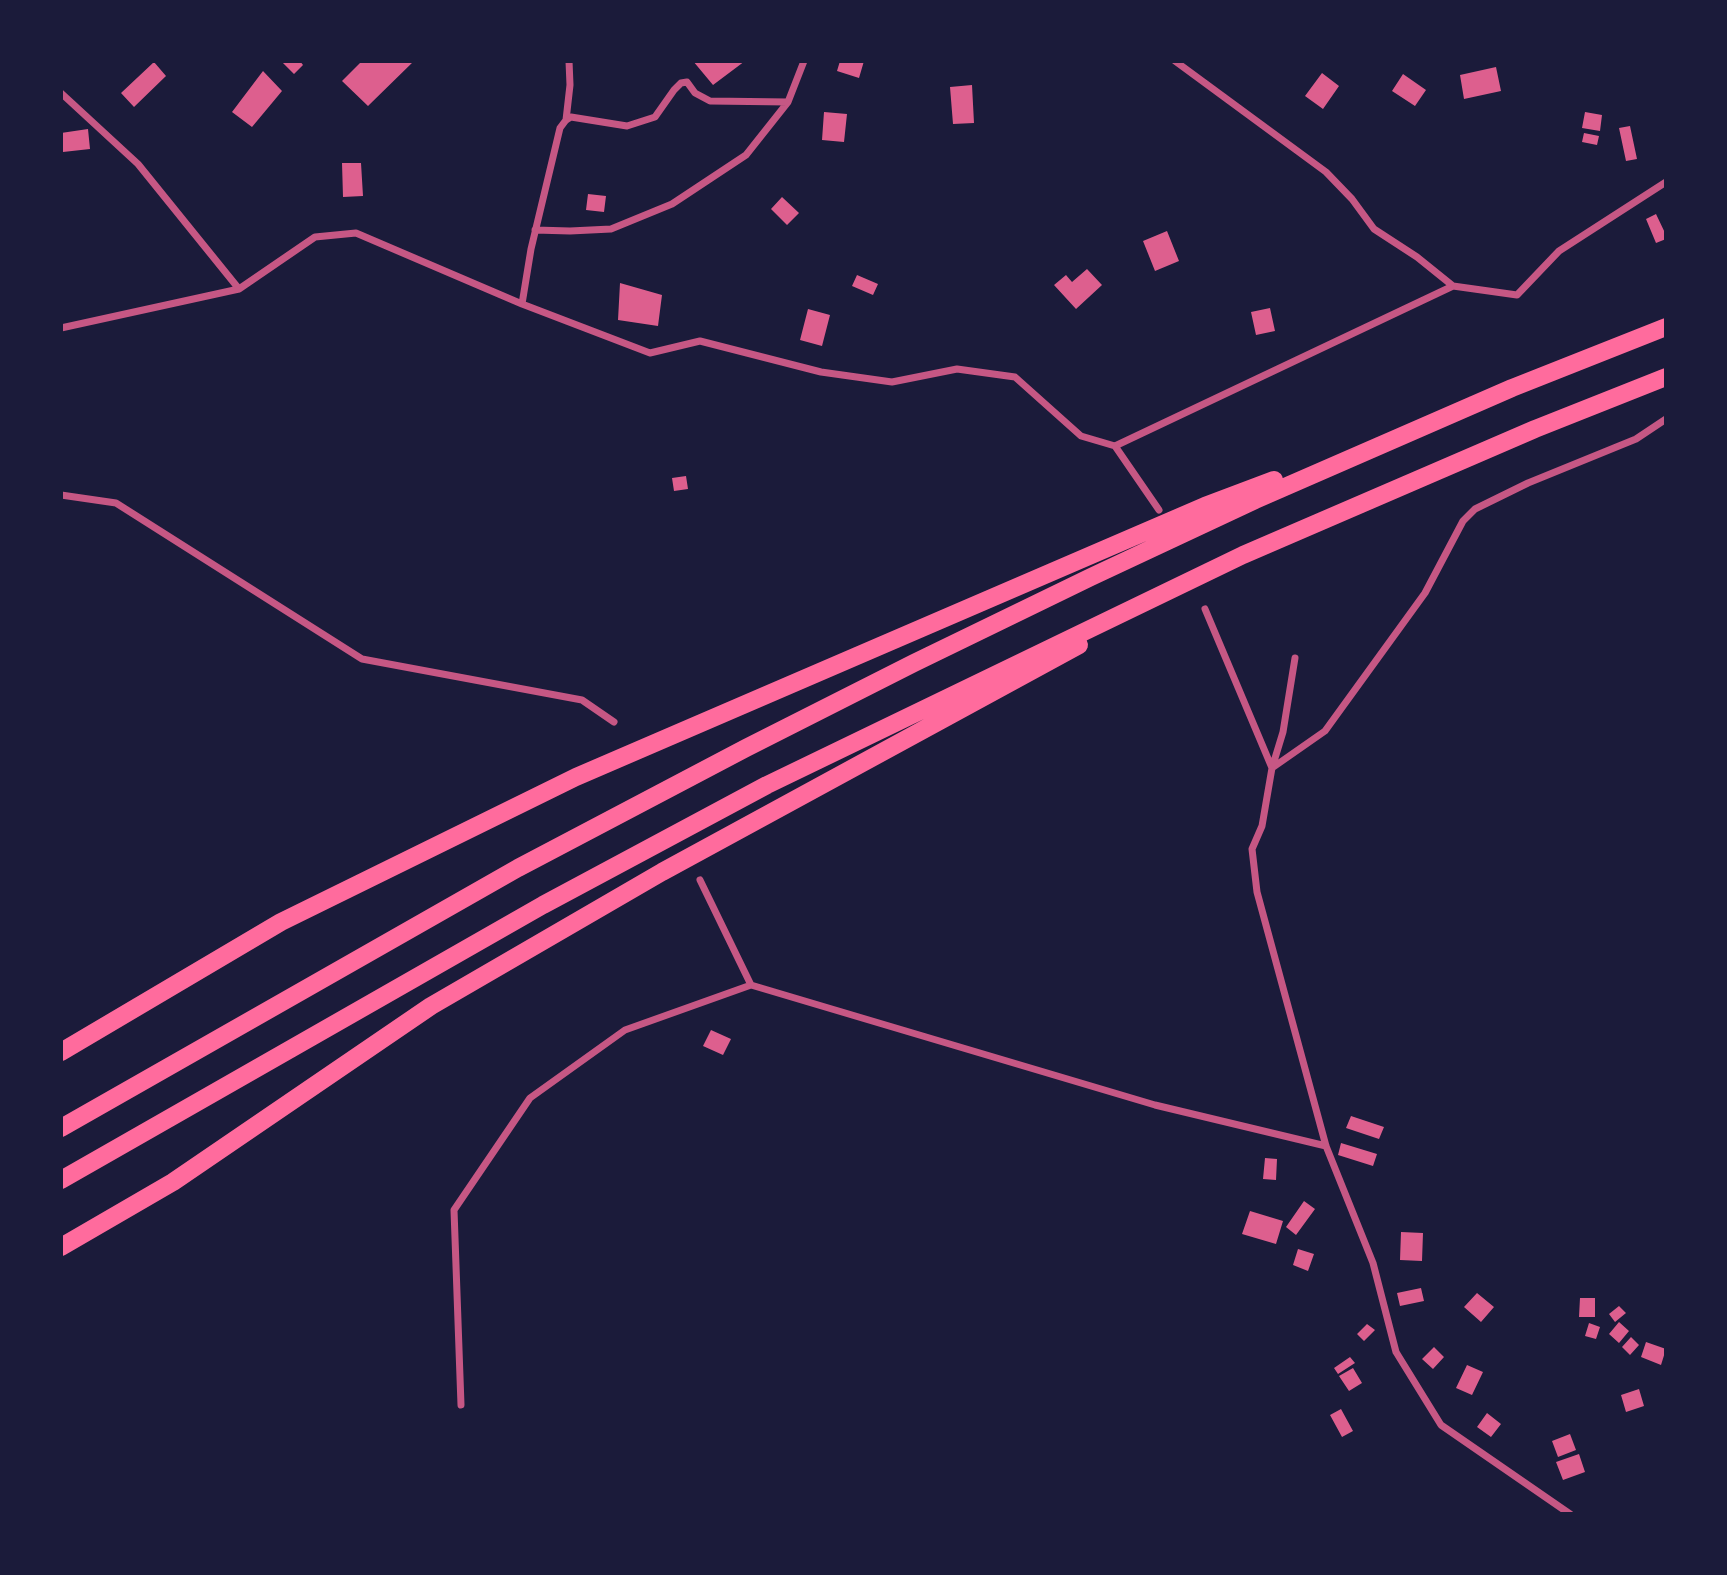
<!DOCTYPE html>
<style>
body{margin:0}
#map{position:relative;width:1727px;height:1575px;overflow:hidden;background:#1b1b3a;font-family:"Fira Sans Condensed",sans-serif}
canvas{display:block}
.frame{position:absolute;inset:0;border:63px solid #1b1b3a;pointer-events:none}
</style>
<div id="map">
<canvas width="1727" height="1575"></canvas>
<div class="frame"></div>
</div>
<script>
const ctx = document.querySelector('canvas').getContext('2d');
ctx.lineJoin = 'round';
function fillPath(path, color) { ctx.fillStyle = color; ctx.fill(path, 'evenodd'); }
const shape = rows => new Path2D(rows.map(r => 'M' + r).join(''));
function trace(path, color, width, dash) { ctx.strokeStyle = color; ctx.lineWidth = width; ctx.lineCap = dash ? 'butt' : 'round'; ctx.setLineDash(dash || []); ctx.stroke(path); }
fillPath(shape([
 [281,61,300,61,303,65,294,74],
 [362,61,414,61,368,106,342,81],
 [693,61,745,61,713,85],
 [840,61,864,61,859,78,837,71],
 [154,62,166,76,134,107,121,93],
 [1496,67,1501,91,1464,99,1460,75],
 [263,71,282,91,252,127,232,112],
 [1322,73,1339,86,1323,109,1305,96],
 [1403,74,1426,90,1415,106,1392,91],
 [972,85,974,123,953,124,950,87],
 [824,112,847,114,844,142,822,140],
 [1585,112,1602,115,1600,131,1582,128],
 [1630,126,1637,159,1626,161,1619,128],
 [88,129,90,149,63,152,61,133],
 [1584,133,1599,136,1597,145,1582,142],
 [342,163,361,163,363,196,343,197],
 [588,194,606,196,604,212,586,210],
 [782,197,799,213,787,225,771,209],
 [1656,214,1666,235,1666,239,1656,243,1646,219],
 [1167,231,1179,261,1155,271,1143,241],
 [1087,269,1102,285,1076,309,1054,285,1066,275,1072,282],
 [857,275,878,284,873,295,852,286],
 [620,283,662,295,658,326,618,320],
 [1270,308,1275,331,1256,335,1251,312],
 [808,309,830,315,822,346,800,340],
 [686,476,688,489,674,491,672,478],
 [711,1030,731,1039,723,1055,703,1046],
 [1351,1116,1384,1127,1379,1139,1346,1128],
 [1341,1143,1377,1154,1373,1166,1338,1155],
 [1265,1158,1277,1159,1276,1180,1263,1179],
 [1304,1201,1315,1209,1296,1235,1286,1227],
 [1250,1211,1283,1221,1276,1244,1242,1234],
 [1401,1232,1423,1233,1422,1261,1400,1260],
 [1298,1249,1314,1254,1308,1271,1293,1265],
 [1421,1288,1424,1301,1400,1306,1397,1293],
 [1477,1293,1494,1307,1481,1322,1464,1307],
 [1580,1298,1595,1298,1595,1317,1579,1317],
 [1619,1306,1626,1313,1615,1322,1609,1314],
 [1619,1322,1629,1331,1619,1343,1609,1334],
 [1589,1323,1600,1327,1596,1339,1585,1336],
 [1367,1324,1375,1330,1364,1341,1357,1334],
 [1631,1337,1639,1345,1630,1355,1622,1347],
 [1646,1342,1666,1349,1661,1365,1641,1357],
 [1434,1347,1444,1357,1433,1369,1422,1359],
 [1350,1357,1355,1363,1338,1374,1334,1368],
 [1467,1365,1483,1372,1472,1395,1456,1388],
 [1353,1368,1362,1383,1349,1391,1339,1376],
 [1639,1389,1644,1406,1626,1412,1621,1395],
 [1341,1409,1353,1431,1342,1437,1330,1415],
 [1487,1413,1501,1424,1491,1437,1477,1427],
 [1570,1434,1576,1450,1558,1457,1552,1441],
 [1579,1454,1585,1472,1563,1480,1556,1462]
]), '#dd5f8e');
trace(shape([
 [1175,61,1326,172,1352,199,1374,229,1417,257,1453,286,1517,295,1559,251,1666,182],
 [61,93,138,164,239,289],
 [566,120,570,85,569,61],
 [535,230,570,231,611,229,672,204,746,155,788,102],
 [522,304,531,249,560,128,566,120,571,117,627,126,655,117,674,90,681,83,687,82,695,93,710,101,788,102,804,61],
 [61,328,239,289,315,237,356,233,522,304,650,353,700,341,821,372,892,382,957,369,1015,377,1081,436,1115,446,1159,510],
 [1115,446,1453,286],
 [61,495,116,503,362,659,582,700,614,722],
 [1205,609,1272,768,1325,731,1425,593,1463,521,1475,509,1528,483,1636,439,1666,419],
 [1295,658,1283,732,1272,768,1262,826,1252,849,1257,892,1326,1146,1373,1263,1396,1352,1441,1425,1570,1514],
 [700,880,751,985,1155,1105,1326,1146],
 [461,1405,454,1210,530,1098,625,1030,751,985]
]), '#c65784', 7);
trace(shape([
 [61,1052,281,922,576,777,1205,506,1274,480],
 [61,1128,518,868,746,748,914,663,1091,577,1255,500,1512,388,1666,327],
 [61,1180,543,905,767,785,1243,555,1535,429,1666,377],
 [61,1247,173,1182,431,1006,662,872,1079,645]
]), '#ff6b9d', 18);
</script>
